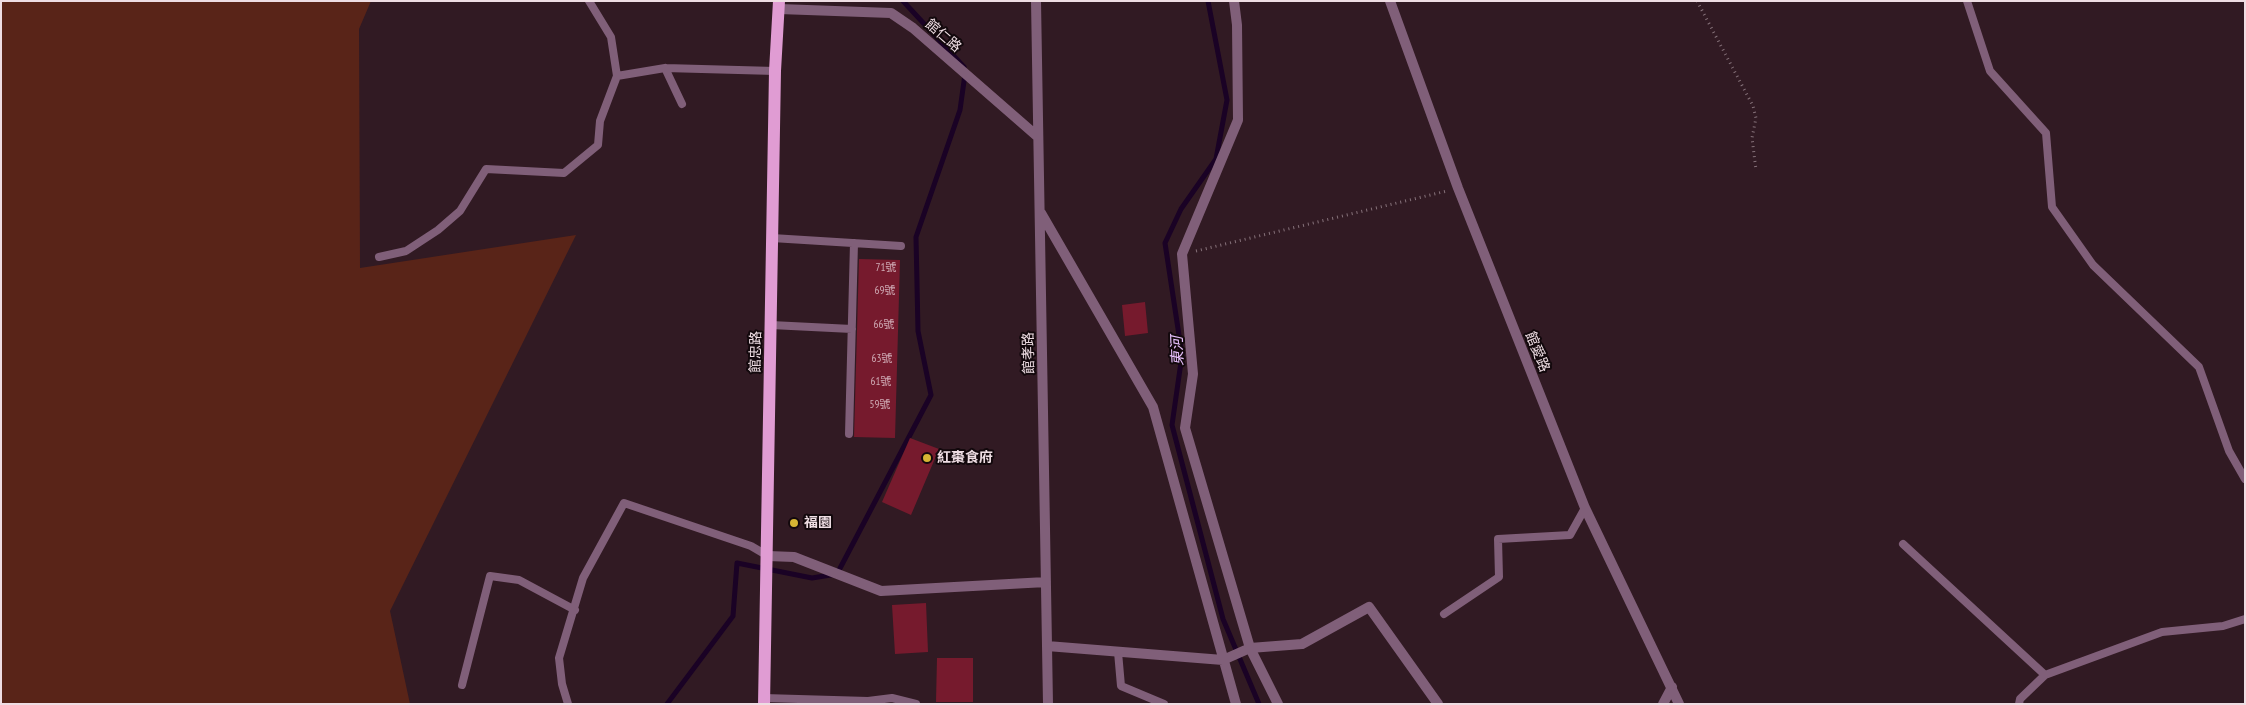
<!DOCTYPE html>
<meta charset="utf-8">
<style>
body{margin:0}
#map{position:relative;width:2246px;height:705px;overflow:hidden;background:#311a23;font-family:"PT Sans Narrow",sans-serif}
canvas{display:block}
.frame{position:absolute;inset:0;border:2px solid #eedde3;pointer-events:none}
</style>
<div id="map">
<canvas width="2246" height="705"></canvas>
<div class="frame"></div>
</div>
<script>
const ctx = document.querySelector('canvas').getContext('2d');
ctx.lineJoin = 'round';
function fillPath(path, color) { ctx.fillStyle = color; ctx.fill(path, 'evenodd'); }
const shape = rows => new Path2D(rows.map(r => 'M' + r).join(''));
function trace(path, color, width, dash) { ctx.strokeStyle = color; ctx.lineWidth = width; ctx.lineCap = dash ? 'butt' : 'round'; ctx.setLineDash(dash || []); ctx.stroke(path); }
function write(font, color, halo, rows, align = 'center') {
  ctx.font = font + ' "PT Sans Narrow","Noto Sans TC",sans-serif'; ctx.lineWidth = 4; ctx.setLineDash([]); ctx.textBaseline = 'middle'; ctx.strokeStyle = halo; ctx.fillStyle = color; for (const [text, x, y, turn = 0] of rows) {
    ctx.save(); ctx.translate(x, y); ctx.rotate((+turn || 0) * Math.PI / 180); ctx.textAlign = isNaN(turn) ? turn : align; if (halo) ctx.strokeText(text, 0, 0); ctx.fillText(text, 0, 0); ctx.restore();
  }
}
fillPath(shape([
 [1,1,371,1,359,29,360,268,576,235,390,611,410,704,1,704]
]), '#592418');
trace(shape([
 [903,1,964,67],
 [1208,1,1227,100,1216,159,1181,209,1165,243,1182,355,1172,425,1223,619,1259,704],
 [667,704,733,616,737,563,812,578,837,574,931,395,918,331,916,237,960,110,965,74]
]), '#1a0225', 5);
fillPath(shape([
 [859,259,900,260,895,438,854,437],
 [1145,302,1148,333,1125,336,1122,305],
 [910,438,939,449,911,515,882,502],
 [926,603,928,652,895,654,892,605],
 [937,658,973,658,973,702,936,702]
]), '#761a2d');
trace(shape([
 [1697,1,1753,106,1756,118,1752,138,1756,170],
 [1196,251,1447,191]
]), '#86727a', 3, [1, 4]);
trace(shape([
 [1967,1,1990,71,2046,133,2052,207,2093,265,2199,367,2229,451,2245,479],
 [665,68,682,104],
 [617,76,665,68,775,71],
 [772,238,901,246],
 [379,257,406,251,438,230,460,211,486,169,564,173,598,145,600,121,617,76,611,37,589,1],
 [771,325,852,329],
 [849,434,854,243],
 [1903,544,2045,675,2162,632,2223,626,2245,619],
 [1444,614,1499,577,1498,539,1570,535,1585,508],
 [1118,652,1121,686,1164,704],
 [462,685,490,576,519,580,575,610],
 [764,698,868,701,892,698,916,704],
 [568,704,562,684,559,658,583,578,624,503,751,546,768,556],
 [2019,704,2020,699,2045,675]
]), '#805f79', 8);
trace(shape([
 [1036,1,1048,704],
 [1234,1,1237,25,1238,120,1182,254,1193,374,1185,428,1250,648,1278,704],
 [1390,1,1458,188,1585,508,1679,704],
 [779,9,891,13,913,28,1038,137],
 [1041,213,1153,407,1236,704],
 [768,556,794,557,881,591,1046,582],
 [1047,646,1223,660,1250,648,1302,644,1369,607,1438,704],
 [1663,704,1672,687]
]), '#805f79', 10);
trace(shape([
 [764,704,775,71,779,1]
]), '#e09cd3', 12);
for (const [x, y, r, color] of [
 [927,458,5,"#d6b534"],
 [794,523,5,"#d6b534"]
]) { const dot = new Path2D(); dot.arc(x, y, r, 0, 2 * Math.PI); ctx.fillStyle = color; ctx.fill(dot); trace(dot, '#12080c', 2); }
write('11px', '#d0acb6', null, [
 ["71號",886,268],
 ["69號",885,291],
 ["66號",884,325],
 ["63號",882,359],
 ["61號",881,382],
 ["59號",880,405]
]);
write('14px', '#eedde3', '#12080c', [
 ["館仁路",943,36,41],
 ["館忠路",756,352,-89],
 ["館愛路",1537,352,68],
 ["館孝路",1029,353,-91]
]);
write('bold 14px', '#eedde3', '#12080c', [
 ["紅棗食府",937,458],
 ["福園",804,523]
], 'left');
write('italic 15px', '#e8c0fd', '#12080c', [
 ["東河",1178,351,-92]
]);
</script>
